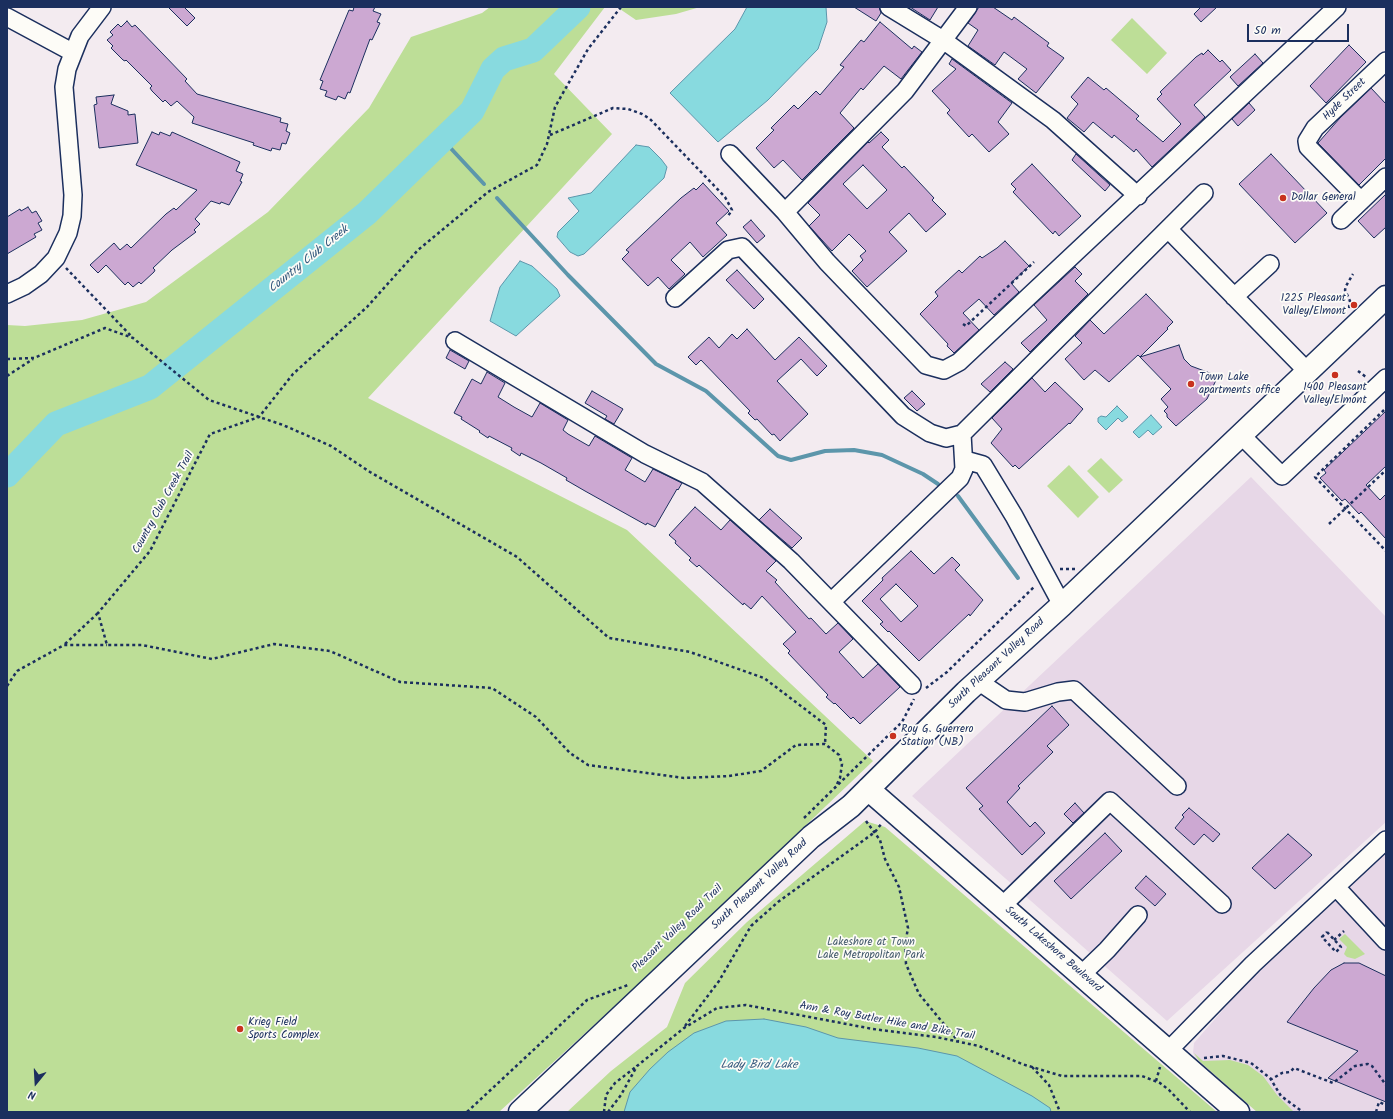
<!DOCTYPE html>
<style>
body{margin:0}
#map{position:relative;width:1393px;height:1119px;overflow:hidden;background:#f3ebf0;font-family:Kalam,sans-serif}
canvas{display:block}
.frame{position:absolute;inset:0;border:8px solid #1b2f5e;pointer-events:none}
.north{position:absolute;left:16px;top:1063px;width:40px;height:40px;-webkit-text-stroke:3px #fdfcf7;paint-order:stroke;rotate:198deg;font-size:11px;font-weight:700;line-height:16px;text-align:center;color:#1b2f5e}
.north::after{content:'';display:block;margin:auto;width:14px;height:18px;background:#1b2f5e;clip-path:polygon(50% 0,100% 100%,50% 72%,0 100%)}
.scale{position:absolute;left:1247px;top:24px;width:102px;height:18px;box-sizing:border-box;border:2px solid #1b2f5e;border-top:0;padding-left:5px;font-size:12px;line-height:14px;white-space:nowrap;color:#1b2f5e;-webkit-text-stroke:3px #fdfcf7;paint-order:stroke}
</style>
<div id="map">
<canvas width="1393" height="1119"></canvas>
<div class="frame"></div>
<div class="north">N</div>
<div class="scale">50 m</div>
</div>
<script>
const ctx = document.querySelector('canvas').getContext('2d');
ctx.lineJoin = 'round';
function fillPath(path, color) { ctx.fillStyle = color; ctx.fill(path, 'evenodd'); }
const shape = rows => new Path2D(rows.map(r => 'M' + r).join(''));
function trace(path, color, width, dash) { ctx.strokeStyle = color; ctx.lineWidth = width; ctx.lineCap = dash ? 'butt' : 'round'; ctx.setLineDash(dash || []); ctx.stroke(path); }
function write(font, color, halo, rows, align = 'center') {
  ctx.font = font + ' Kalam,sans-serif'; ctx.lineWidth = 3.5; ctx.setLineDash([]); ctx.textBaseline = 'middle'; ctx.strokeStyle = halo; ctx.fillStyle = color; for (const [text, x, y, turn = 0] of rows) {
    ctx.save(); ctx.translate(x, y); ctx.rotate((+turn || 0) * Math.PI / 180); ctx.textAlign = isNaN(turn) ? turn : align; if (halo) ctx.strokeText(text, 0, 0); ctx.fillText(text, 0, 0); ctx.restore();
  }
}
fillPath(shape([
 [1251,477,1386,617,1386,822,1167,1021,912,796],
 [1386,853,1386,1112,1257,1112,1196,1059,1193,1053,1194,1043,1242,988]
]), '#e7d7e7');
fillPath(shape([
 [490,7,605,7,554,74,612,134,368,398,627,530,873,761,665,960,499,1112,7,1112,7,325,25,326,82,320,146,302,268,212,369,108,411,37,482,13],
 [617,7,700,7,676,14,636,20],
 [1132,18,1167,53,1147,74,1111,40],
 [1101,458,1123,480,1109,493,1087,471],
 [1069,465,1099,497,1078,518,1047,486],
 [865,821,885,827,1217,1112,567,1112,611,1071,667,1027,685,983,747,922],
 [1345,934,1365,954,1355,959,1347,957,1344,954,1347,947,1339,939],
 [1194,1053,1203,1061,1230,1060,1248,1065,1263,1076,1277,1095,1294,1112,1257,1112,1199,1061]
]), '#bdde97');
const water = shape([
 [747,7,826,7,827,22,818,49,768,100,718,142,670,93,735,29,747,7],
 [636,145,649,147,661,159,667,167,664,178,584,254,578,256,570,252,557,237,558,232,579,211,568,198,591,193,636,145],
 [520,261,532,266,557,289,560,296,516,336,490,321,500,287,520,261],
 [1117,406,1128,417,1122,422,1118,418,1106,430,1098,422,1098,418,1101,416,1106,417,1117,406],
 [1151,415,1162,427,1153,435,1148,430,1139,438,1133,432,1151,415],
 [764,1019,806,1027,838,1038,918,1048,957,1056,1032,1096,1050,1108,1051,1112,624,1112,630,1092,650,1069,668,1052,694,1033,726,1021,764,1019]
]);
fillPath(water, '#88dadf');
trace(water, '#5c96ab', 1);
trace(shape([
 [444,141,484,184],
 [497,198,568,275,656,364,706,391,778,456,791,460,825,451,854,450,882,455,923,474,938,484],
 [958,496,1018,578]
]), '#5c96ab', 4);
trace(shape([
 [7,475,56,424,150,387,367,213,472,111,493,69,504,59,533,50,578,7]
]), '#88dadf', 25);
const building = shape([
 [168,7,184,7,195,18,187,26,168,7],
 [354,7,375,7,373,11,381,14,377,22,380,23,372,40,370,39,350,93,348,92,345,99,338,96,336,100,325,96,327,91,320,89,323,81,320,80,349,10,353,11,354,7],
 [854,7,879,7,881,13,876,21,854,7],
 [910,7,938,7,930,20,910,7],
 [979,7,993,7,1012,20,1014,17,1049,43,1047,46,1064,58,1036,93,1018,79,1027,69,1004,52,995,65,968,46,978,30,968,23,979,7],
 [1201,7,1217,7,1201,22,1194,14,1201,7],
 [127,21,132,27,135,25,187,79,185,81,197,94,281,118,280,122,288,124,286,131,290,133,286,144,282,143,280,150,272,148,271,151,253,145,254,143,192,123,194,117,177,101,171,106,165,100,163,102,152,91,150,88,152,86,126,60,125,61,123,60,111,48,113,46,107,40,113,35,110,32,118,24,121,27,127,21],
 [880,22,912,49,914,46,922,52,901,79,884,66,863,90,861,88,840,113,854,128,802,180,783,160,774,168,756,148,774,130,771,128,794,105,798,109,816,91,820,95,844,67,840,65,861,40,864,42,880,22],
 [1349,45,1366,62,1326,103,1310,86,1349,45],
 [1208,50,1220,62,1222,60,1231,70,1194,105,1205,117,1152,167,1136,149,1134,152,1114,135,1112,138,1093,122,1084,132,1067,118,1078,104,1071,97,1088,77,1104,90,1106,88,1139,116,1136,119,1163,142,1181,124,1157,99,1162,94,1160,92,1196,57,1202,53,1203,55,1208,50],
 [1255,54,1263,63,1238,86,1230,77,1255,54],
 [952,59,1012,103,998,122,1009,134,989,152,972,134,969,137,947,113,950,110,932,91,956,69,949,64,952,59],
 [1371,88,1386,104,1386,158,1359,185,1318,143,1340,118,1371,88],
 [114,95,111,104,128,111,128,115,135,114,138,143,99,148,94,105,97,104,96,97,114,95],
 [1249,103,1255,110,1238,126,1232,119,1249,103],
 [152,132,159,135,160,132,170,136,172,132,240,162,236,171,243,174,240,181,242,182,229,205,221,202,220,204,211,201,195,219,200,224,194,230,196,232,172,250,153,268,155,270,154,272,141,284,139,282,133,287,128,282,125,285,106,265,98,273,90,265,114,243,120,250,127,244,131,248,166,214,174,208,176,210,197,190,136,165,152,132],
 [881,132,889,140,882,147,902,168,904,166,934,198,932,200,946,214,926,232,909,213,889,232,907,251,867,287,852,271,863,260,860,256,866,251,849,234,832,251,809,226,820,215,808,203,868,142,869,143,881,132],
 [863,165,887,190,867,209,843,184,863,165],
 [1076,154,1110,185,1105,191,1072,160,1076,154],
 [1271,154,1327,213,1295,243,1239,184,1271,154],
 [1032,164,1081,216,1059,236,1055,231,1053,234,1013,192,1016,189,1011,184,1032,164],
 [703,183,729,211,716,223,727,235,703,257,690,242,671,260,685,274,669,289,658,277,648,286,622,259,629,252,626,250,681,198,694,188,696,190,703,183],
 [1386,194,1386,227,1374,238,1358,221,1386,194],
 [28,207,32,213,36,211,42,221,38,223,42,230,34,234,36,237,7,254,7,217,20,209,21,211,28,207],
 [751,220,765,236,757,243,743,227,751,220],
 [1005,241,1029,266,1011,283,1019,292,994,315,979,299,963,313,979,330,954,353,947,346,948,344,920,314,938,296,935,292,959,270,962,273,980,256,982,258,997,248,1005,241],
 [1075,267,1082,274,1075,281,1088,294,1030,352,1021,343,1047,320,1034,305,1075,267],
 [737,270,764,299,754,309,726,280,737,270],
 [1146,294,1173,322,1167,328,1168,329,1140,357,1138,355,1109,382,1095,370,1084,380,1065,359,1082,343,1075,336,1090,320,1104,334,1146,294],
 [747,329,775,360,799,337,827,366,817,376,801,359,777,381,808,414,780,441,774,434,772,435,757,419,755,420,748,413,750,411,701,360,696,365,688,357,709,337,719,348,732,334,737,339,747,329],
 [1179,345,1184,359,1191,366,1218,376,1207,399,1176,426,1167,417,1167,414,1164,411,1168,407,1161,399,1171,389,1140,357,1179,345],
 [450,350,469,361,465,369,446,358,450,350],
 [1005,362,1013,369,990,392,981,384,1005,362],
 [487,372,505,383,498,397,514,407,532,417,540,403,568,420,563,430,568,434,589,446,595,436,632,458,625,470,645,482,653,469,682,483,678,490,677,489,655,527,647,523,646,525,585,491,566,480,567,478,541,463,521,453,520,456,511,450,512,448,489,436,488,438,479,432,480,431,461,419,462,417,454,413,472,379,481,384,487,372],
 [1032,378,1045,392,1055,382,1083,409,1070,424,1069,423,1019,469,1015,465,1013,467,991,443,1002,429,992,418,1032,378],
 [592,391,623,409,614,424,605,419,607,416,585,403,592,391],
 [912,391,925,404,917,411,904,398,912,391],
 [1386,411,1386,466,1366,485,1380,500,1386,494,1386,539,1361,512,1359,514,1345,499,1342,501,1320,478,1326,473,1324,470,1386,411],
 [695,507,721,530,730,520,776,561,766,571,777,580,775,582,809,619,811,618,826,634,838,623,853,639,839,652,863,678,878,664,900,687,860,724,853,717,851,719,835,703,834,704,826,697,828,695,788,653,790,651,783,644,796,632,762,596,751,609,744,603,743,605,699,565,697,567,689,560,691,558,675,543,676,541,669,535,695,507],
 [770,509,802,538,792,548,759,520,770,509],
 [911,551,934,574,952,557,960,565,955,570,983,600,970,616,969,614,919,661,889,631,888,632,880,624,883,622,862,601,883,580,882,578,911,551],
 [896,584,918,606,901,622,880,599,896,584],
 [1052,706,1069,725,1047,746,1053,752,1018,786,1020,788,1007,802,1030,827,1035,822,1045,833,1022,855,979,809,983,806,966,788,1052,706],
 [1075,803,1084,813,1073,823,1064,814,1075,803],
 [1189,808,1220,834,1213,842,1204,834,1194,845,1175,828,1184,817,1182,815,1189,808],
 [1105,833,1122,851,1071,899,1054,881,1105,833],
 [1288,834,1312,855,1275,889,1252,868,1288,834],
 [1146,876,1166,894,1155,906,1135,888,1146,876],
 [1344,963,1359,963,1386,976,1386,1102,1328,1078,1358,1051,1287,1022,1314,988,1331,970,1344,963]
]);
fillPath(building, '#cca8d2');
trace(building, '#1b2f5e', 1);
const minor = shape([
 [889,7,943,40,1053,120,1138,196],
 [7,17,72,52],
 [730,154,785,212,827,262,926,365,944,370,959,362,1337,7],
 [1361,201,1308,147,1307,141,1315,128,1386,61],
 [785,212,905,91,968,7],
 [1341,220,1386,177],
 [1168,229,1308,372],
 [7,294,24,286,41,274,56,258,68,233,72,216,73,195,64,87,67,69,80,36,102,7],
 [1234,297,1270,264],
 [675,298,728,250,742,247,903,416,930,433,946,438,962,434,1204,193],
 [455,341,645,454,702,482,791,561,912,685],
 [1240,434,1282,476,1386,378],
 [965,460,983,465,1014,516,1062,605],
 [831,602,960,478,964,469,962,434],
 [978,681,1006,700,1025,702,1058,692,1074,690,1177,786],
 [1336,887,1386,941],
 [1002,906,1110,801,1222,904],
 [1081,975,1107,950,1138,915],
 [1168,1051,1253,964,1386,840]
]);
const major = shape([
 [868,789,1238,1112],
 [520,1112,811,837,851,806,966,692,1062,605,1386,297]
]);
trace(minor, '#1b2f5e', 20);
trace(major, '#1b2f5e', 25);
trace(shape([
 [621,7,588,49,555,107,547,144,537,165,488,192,418,250,367,307,293,374,259,417,210,434,150,551,98,613,107,645,142,645,212,659,274,644,330,651,400,682,492,688,536,717,570,753,588,765,684,778,729,776,761,771,796,745,825,744,839,755,842,764,840,778,835,788],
 [550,135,613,108,628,109,642,114,650,119,725,197,732,210,728,216],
 [66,268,133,338],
 [1349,308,1350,301,1345,290,1346,286,1353,274],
 [963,324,966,326,1034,262],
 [7,359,34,358,105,328,133,338,209,400,283,425,331,446,370,472,517,557,609,638,690,652,764,678,826,725,825,744],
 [1358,371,1366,377],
 [7,376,33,359],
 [1384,410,1315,477,1386,551],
 [1329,524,1386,470],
 [1060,569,1075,569],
 [65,644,98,613],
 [7,686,17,671,64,645,107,645],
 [926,688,947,672,1035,586],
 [804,818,902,722,914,699],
 [866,821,880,840,885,859,899,887,908,928,905,945,906,964,919,994,958,1041],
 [1327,932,1341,947,1336,952,1322,937,1327,932],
 [1334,940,1344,931],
 [685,1026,719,981,751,926,778,902,875,832,882,823],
 [1204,1058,1223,1056,1251,1063,1270,1078,1281,1096,1303,1112],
 [1032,1067,1049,1085,1060,1112],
 [1270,1080,1282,1073,1290,1072,1294,1068,1333,1083,1355,1066,1368,1064,1372,1066,1386,1085],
 [1156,1081,1160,1067],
 [467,1112,587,1000,628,985],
 [604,1112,606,1095,615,1083,637,1066],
 [608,1112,621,1095,637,1066,684,1028,717,1008,746,1005,873,1029,936,1037,979,1046,1022,1064,1062,1076,1142,1076,1160,1083,1169,1090,1190,1112],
 [1376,1112,1379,1102,1386,1105]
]), '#1b2f5e', 2.5, [3, 3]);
trace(minor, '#fdfcf7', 17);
trace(major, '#fdfcf7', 22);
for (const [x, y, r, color] of [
 [1283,198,4,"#c8321e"],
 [1354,305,4,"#c8321e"],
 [1335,375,4,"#c8321e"],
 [1191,384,4,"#c8321e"],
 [893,736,4,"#c8321e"],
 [240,1029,4,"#c8321e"]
]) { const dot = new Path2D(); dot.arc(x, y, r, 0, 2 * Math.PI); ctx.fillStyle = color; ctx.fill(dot); trace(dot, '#fdfcf7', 1.5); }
write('11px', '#1b2f5e', '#fdfcf7', [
 ["Hyde Street",1345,100,-44],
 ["Country Club Creek Trail",164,503,-61],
 ["South Pleasant Valley Road",997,664,-43],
 ["South Pleasant Valley Road",760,885,-43],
 ["Pleasant Valley Road Trail",678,929,-44],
 ["South Lakeshore Boulevard",1053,950,41],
 ["Ann & Roy Butler Hike and Bike Trail",887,1022,10]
]);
write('11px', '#1b2f5e', '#fdfcf7', [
 ["Dollar General",1291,198],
 ["1225 Pleasant",1346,299,"right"],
 ["Valley/Elmont",1346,312,"right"],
 ["Town Lake",1199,378],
 ["apartments office",1199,391],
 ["1400 Pleasant",1335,388,"center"],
 ["Valley/Elmont",1335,401,"center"],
 ["Roy G. Guerrero",901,730],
 ["Station (NB)",901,743],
 ["Krieg Field",248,1023],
 ["Sports Complex",248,1036]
], 'left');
write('11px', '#445b6c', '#fdfcf7', [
 ["Lakeshore at Town",871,943],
 ["Lake Metropolitan Park",871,956]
]);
write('italic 12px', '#365a7e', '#fdfcf7', [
 ["Country Club Creek",309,260,-39],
 ["Lady Bird Lake",759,1066]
]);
</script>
